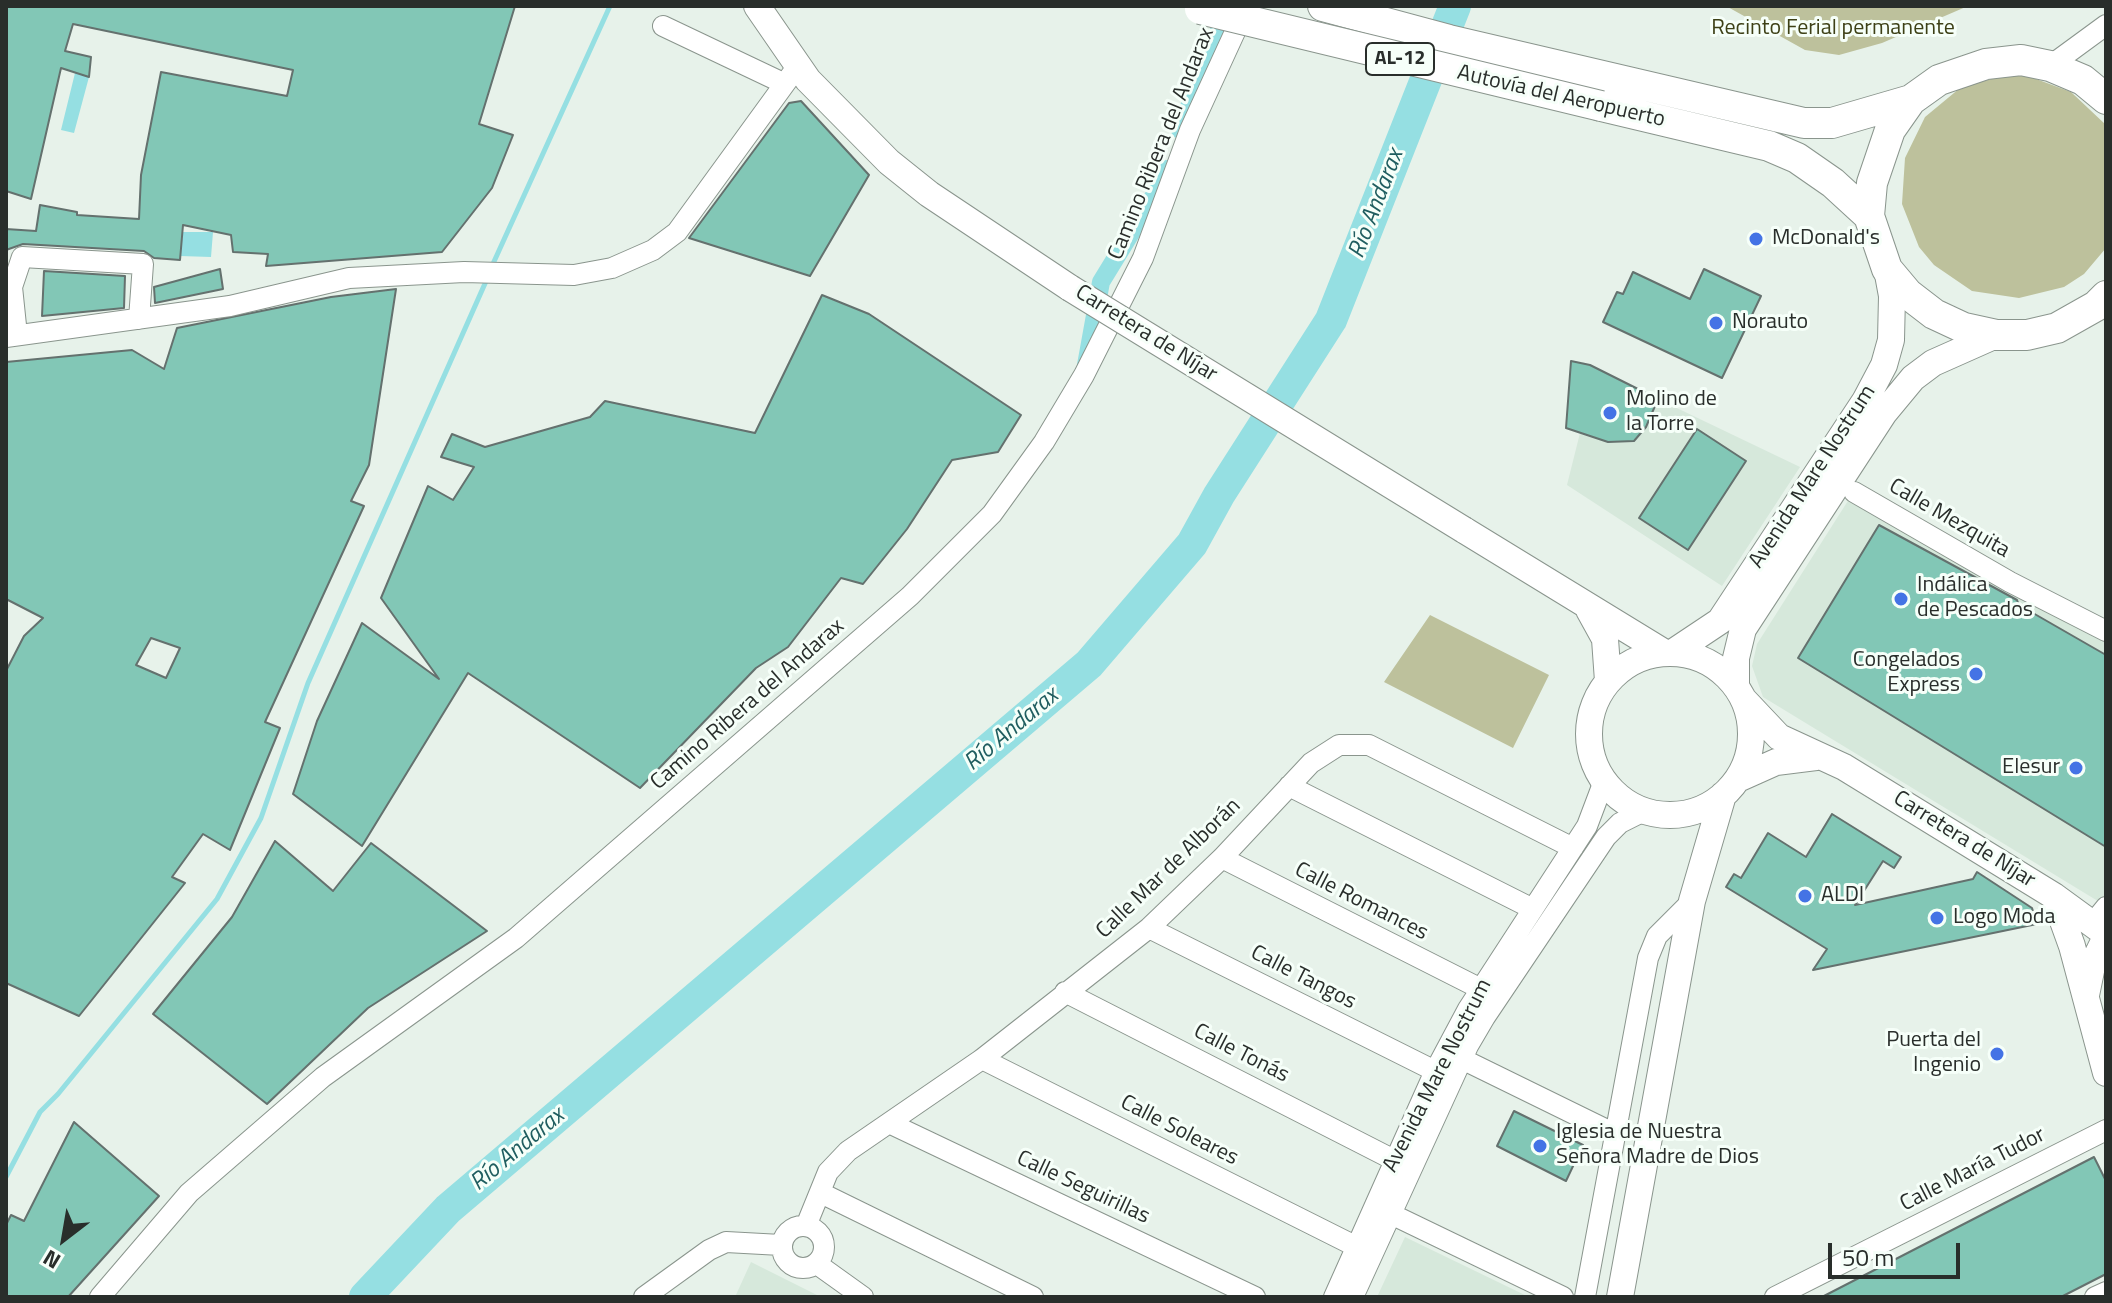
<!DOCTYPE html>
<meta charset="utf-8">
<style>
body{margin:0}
#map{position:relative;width:2112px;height:1303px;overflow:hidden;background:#e7f2ea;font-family:"Titillium Web",sans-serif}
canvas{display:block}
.frame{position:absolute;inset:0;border:8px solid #292e2b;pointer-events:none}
.north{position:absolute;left:24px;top:1199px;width:80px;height:80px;-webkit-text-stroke:6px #f6fff9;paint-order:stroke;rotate:211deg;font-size:22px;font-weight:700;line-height:32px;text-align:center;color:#292e2b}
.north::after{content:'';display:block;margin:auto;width:28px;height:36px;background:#292e2b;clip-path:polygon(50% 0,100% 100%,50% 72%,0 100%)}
.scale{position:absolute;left:1828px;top:1243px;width:132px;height:36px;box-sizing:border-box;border:4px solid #292e2b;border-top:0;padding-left:10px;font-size:24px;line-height:28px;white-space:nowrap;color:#292e2b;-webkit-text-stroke:6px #f6fff9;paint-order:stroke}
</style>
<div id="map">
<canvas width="2112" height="1303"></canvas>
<div class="frame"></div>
<div class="north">N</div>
<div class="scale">50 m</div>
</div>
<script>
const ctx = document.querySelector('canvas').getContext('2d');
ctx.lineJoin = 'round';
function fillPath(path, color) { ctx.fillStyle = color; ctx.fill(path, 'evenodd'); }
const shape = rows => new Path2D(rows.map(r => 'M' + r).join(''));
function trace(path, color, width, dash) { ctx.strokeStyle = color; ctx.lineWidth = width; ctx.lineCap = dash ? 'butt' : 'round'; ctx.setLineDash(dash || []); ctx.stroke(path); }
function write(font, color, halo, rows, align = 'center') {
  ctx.font = font + ' "Titillium Web",sans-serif'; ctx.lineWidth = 6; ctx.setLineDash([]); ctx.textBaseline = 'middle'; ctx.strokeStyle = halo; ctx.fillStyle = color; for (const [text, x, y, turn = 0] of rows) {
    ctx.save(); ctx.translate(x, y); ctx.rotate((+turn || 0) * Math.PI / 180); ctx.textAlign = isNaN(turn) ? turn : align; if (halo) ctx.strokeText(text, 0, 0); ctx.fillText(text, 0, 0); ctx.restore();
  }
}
fillPath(shape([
 [1658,399,1800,467,1722,586,1567,485,1580,433,1608,442,1634,441],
 [1851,496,2106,640,2106,906,1763,697,1752,666,1757,644],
 [1405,1237,1529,1297,1377,1297],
 [751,1262,821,1297,735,1297]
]), '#d6e8db');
fillPath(shape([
 [1726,6,1968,6,1882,43,1839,55,1805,50],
 [2005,75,2028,76,2071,92,2106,125,2106,248,2084,274,2064,287,2019,298,1972,291,1934,265,1919,247,1902,204,1905,158,1925,117,1960,88],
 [1430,615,1549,675,1513,748,1384,682]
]), '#bdc19c');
fillPath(shape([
 [75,73,89,77,74,133,61,130],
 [183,232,213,232,211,257,180,256]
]), '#95dfe2');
trace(shape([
 [492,266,610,6],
 [6,1177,40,1112,58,1094,217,899,261,818,308,683,487,279]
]), '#95dfe2', 5);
trace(shape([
 [1180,130,1217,35,1230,10],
 [1086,365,1101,282,1158,189,1166,169]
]), '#95dfe2', 18);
trace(shape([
 [365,1297,448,1209,1089,664,1192,544,1219,495,1331,320,1455,6]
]), '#95dfe2', 32);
const building = shape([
 [6,6,515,6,479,124,513,135,492,188,442,252,266,266,268,254,233,252,231,235,183,225,180,260,154,258,144,251,23,244,6,250,6,229,36,231,40,205,77,212,77,215,139,219,141,175,161,72,287,96,293,70,73,24,65,51,91,57,89,77,61,68,31,199,6,191,6,6],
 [801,101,869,175,810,276,689,238,789,103,801,101],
 [220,269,223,289,155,303,154,287,220,269],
 [1704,269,1761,296,1722,378,1603,322,1617,292,1623,294,1633,272,1690,299,1704,269],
 [44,271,125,276,124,308,42,316,44,271],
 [396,289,369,465,351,501,364,506,265,722,280,728,230,850,203,834,172,877,185,883,79,1016,6,983,6,671,24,636,43,618,6,599,6,362,132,350,164,369,177,328,331,297,396,289],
 [151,638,180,648,166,678,136,665,151,638],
 [822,295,869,314,1021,415,998,452,952,460,907,529,863,584,841,578,788,647,756,668,640,788,468,673,362,846,293,794,317,721,362,623,439,679,381,598,428,486,453,500,474,467,441,457,452,434,485,447,590,417,605,401,755,433,822,295],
 [1571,361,1590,365,1658,399,1646,427,1634,441,1608,442,1566,428,1571,361],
 [1697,429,1746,461,1688,550,1639,518,1697,429],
 [1879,525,2017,600,2019,605,2106,655,2106,847,1798,658,1879,525],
 [1832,814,1901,857,1894,868,1883,861,1855,905,1973,879,1977,872,2032,908,2037,924,1813,970,1827,949,1726,887,1734,874,1741,878,1768,833,1806,857,1832,814],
 [275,841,333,891,371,843,487,931,368,1008,267,1104,153,1014,232,917,275,841],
 [1514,1111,1583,1145,1566,1181,1497,1146,1514,1111],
 [74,1122,159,1196,68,1297,6,1297,6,1225,11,1215,24,1221,74,1122],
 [2094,1157,2106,1181,2106,1274,2061,1297,1822,1297,2094,1157]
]);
fillPath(building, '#82c7b6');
trace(building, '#64716e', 2);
const minor = shape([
 [663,26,783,83],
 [2050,66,2106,25],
 [17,335,12,287,22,257,143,264,139,319],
 [6,337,230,306,349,278,464,272,574,275,612,268,653,250,677,232,797,67],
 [1854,492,2010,582,2106,631],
 [1289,786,1533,909],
 [1222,858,1479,988],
 [2093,923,2106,907],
 [1149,928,1435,1071],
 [1065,992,1394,1160],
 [982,1059,1355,1246],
 [1462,1059,1615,1134],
 [889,1123,1255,1297],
 [821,1193,1033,1297],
 [1391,1214,1563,1297],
 '782 1247a21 21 0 1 1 42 0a21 21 0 1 1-42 0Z',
 [806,1226,828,1172,848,1151,982,1059,1149,928,1222,858,1311,763,1339,745,1369,745,1573,848],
 [817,1264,863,1297],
 [100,1297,189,1193,323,1077,516,938,910,596,992,514,1044,442,1084,375,1143,258,1190,130,1245,10],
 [644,1297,709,1250,726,1242,781,1245],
 [1334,1297,1435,1071,1468,1009,1587,826,1604,781],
 [1353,1297,1468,1046,1485,1017,1606,837,1620,823,1644,811],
 [1585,1297,1648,958,1657,936,1692,901],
 [1775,1297,2106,1130],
 [2095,1297,2106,1292]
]);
const major = shape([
 [757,6,808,80,889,162,929,194,1070,288],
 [1464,530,1665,653],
 [1589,610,1605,639,1608,681],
 [1672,653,1720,621,1865,401,1884,365,1891,340,1892,296,1887,269],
 '1589 734a81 81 0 1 1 162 0a81 81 0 1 1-162 0Z',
 [1736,686,1736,658,1743,629,1884,413,1913,378,1933,363,1996,335],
 [1745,701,1779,737,1844,767,2054,896,2106,934],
 [1738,779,1776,762,1816,757],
 [2054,896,2072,946,2106,1073],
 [2086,995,2092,966,2106,937],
 [1620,1297,1692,901,1723,795]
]);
const highway = shape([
 [1323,6,1449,40,1804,123,1832,123,1911,100],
 [2106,99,2083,80,2050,66,2021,60,1986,64,1939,80,1911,100,1890,130,1872,183,1869,216,1887,269,1908,294,1934,314,1964,328,1996,335,2027,335,2057,328,2096,306,2106,296],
 [1601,106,1769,146,1797,158,1833,183,1869,216]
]);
trace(minor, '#8a958d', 22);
trace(major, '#8a958d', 28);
trace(highway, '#8a958d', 32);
trace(minor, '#fff', 20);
trace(major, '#fff', 26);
trace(highway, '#fff', 30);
const majorBridge = shape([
 [1070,288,1464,530]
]);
const highwayBridge = shape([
 [1200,9,1601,106]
]);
trace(majorBridge, '#8a958d', 28, []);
trace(highwayBridge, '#8a958d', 32, []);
trace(majorBridge, '#fff', 26);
trace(highwayBridge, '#fff', 30);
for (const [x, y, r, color] of [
 [1756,239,8,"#4473e5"],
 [1716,323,8,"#4473e5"],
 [1610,413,8,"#4473e5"],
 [1901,599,8,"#4473e5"],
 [1976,674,8,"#4473e5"],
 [2076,768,8,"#4473e5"],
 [1805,896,8,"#4473e5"],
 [1937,918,8,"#4473e5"],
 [1997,1054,8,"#4473e5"],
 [1540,1146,8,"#4473e5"]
]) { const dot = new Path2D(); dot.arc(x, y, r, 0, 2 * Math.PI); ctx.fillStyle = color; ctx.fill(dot); trace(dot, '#f6fff9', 3); }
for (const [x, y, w] of [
 [1400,59,68]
]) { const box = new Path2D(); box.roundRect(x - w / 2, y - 16, w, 32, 6); ctx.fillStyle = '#f6fff9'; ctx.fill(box); trace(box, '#292e2b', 2); }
write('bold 20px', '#292e2b', null, [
 ["AL-12",1400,59]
]);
write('22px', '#3d4016', '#f6fff9', [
 ["Recinto Ferial permanente",1833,29]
]);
write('22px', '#292e2b', '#f6fff9', [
 ["Autovía del Aeropuerto",1561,97,13],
 ["Camino Ribera del Andarax",1162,144,-68],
 ["Carretera de Níjar",1146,334,32],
 ["Avenida Mare Nostrum",1813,477,-57],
 ["Calle Mezquita",1949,519,30],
 ["Camino Ribera del Andarax",748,705,-41],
 ["Carretera de Níjar",1964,840,32],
 ["Calle Mar de Alborán",1169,869,-44],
 ["Calle Romances",1361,902,27],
 ["Calle Tangos",1303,978,27],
 ["Calle Tonás",1241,1054,27],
 ["Avenida Mare Nostrum",1438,1076,-63],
 ["Calle Soleares",1179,1131,27],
 ["Calle María Tudor",1973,1170,-27],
 ["Calle Seguirillas",1083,1188,25]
]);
write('22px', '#292e2b', '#f6fff9', [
 ["McDonald's",1772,239],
 ["Norauto",1732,323],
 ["Molino de",1626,400],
 ["la Torre",1626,425],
 ["Indálica",1917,586],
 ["de Pescados",1917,611],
 ["Congelados",1960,661,"right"],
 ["Express",1960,686,"right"],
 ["Elesur",2060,768,"right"],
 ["ALDI",1821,896],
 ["Logo Moda",1953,918],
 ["Puerta del",1981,1041,"right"],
 ["Ingenio",1981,1066,"right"],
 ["Iglesia de Nuestra",1556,1133],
 ["Señora Madre de Dios",1556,1158]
], 'left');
write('italic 24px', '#205e60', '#f6fff9', [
 ["Río Andarax",1377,204,-69],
 ["Río Andarax",1012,730,-40],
 ["Río Andarax",518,1150,-40]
]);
</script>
